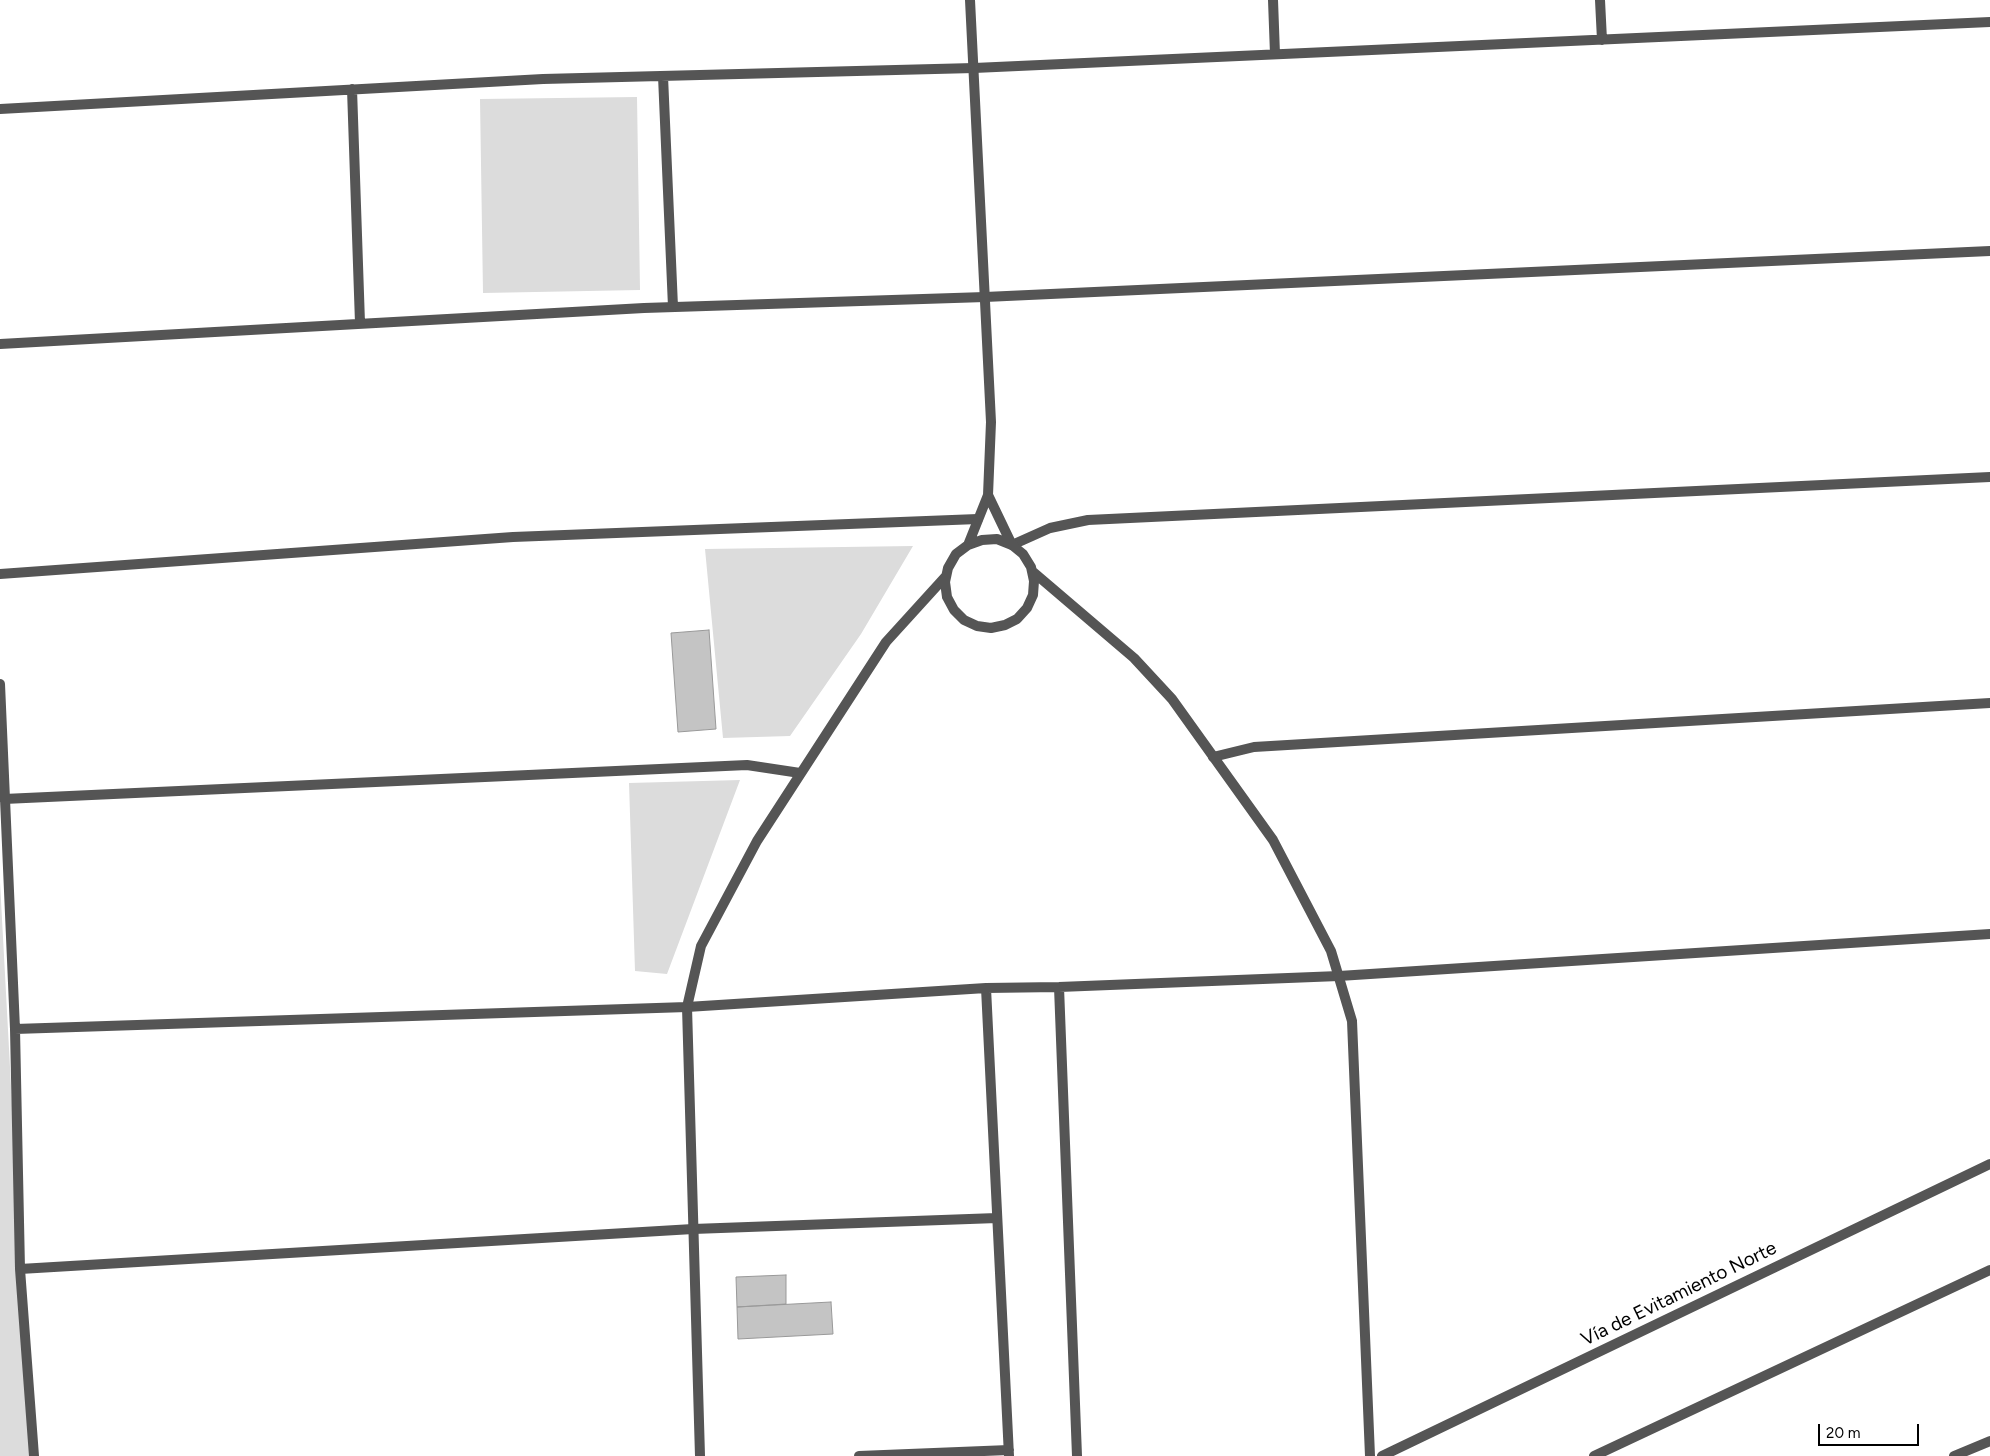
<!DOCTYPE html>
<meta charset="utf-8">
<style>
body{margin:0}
#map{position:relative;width:1990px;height:1456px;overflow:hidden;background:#fff;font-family:Figtree,sans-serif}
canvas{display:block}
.scale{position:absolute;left:1818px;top:1424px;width:101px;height:22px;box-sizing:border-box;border:2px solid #000;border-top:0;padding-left:6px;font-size:15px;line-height:18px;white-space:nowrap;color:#000;-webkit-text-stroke:4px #fff;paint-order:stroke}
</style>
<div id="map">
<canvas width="1990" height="1456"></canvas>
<div class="scale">20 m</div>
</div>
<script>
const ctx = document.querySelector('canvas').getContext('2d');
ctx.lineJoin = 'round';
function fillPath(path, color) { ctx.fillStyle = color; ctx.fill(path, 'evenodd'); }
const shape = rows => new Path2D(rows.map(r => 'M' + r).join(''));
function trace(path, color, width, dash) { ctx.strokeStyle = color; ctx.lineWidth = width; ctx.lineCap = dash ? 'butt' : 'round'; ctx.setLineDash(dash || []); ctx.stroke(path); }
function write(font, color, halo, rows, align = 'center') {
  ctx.font = font + ' Figtree,sans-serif'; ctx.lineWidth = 4; ctx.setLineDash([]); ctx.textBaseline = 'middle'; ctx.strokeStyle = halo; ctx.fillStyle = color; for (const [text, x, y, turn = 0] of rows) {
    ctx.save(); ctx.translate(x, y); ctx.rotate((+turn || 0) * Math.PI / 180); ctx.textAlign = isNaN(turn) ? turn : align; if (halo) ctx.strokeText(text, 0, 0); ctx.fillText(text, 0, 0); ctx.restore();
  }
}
fillPath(shape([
 [637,97,640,290,483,293,480,99],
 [913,546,861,634,790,736,723,738,705,549],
 [740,780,667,974,635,971,629,783],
 [0,882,31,1456,0,1456]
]), '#dcdcdc');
const building = shape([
 [709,630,716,729,678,732,671,633,709,630],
 [786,1275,786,1304,737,1307,736,1277,786,1275],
 [831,1302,833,1334,738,1339,737,1307,831,1302]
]);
fillPath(building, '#c4c4c4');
trace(building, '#999', 1);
trace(shape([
 [1273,0,1275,54],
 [1600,0,1602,40],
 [663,76,673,307],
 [352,89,360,323],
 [0,109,543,79,974,68,1990,22],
 [0,344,644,308,985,297,1990,251],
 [1012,545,1050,528,1088,520,1990,477],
 [0,574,513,537,978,519],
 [0,684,15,1029,20,1269,34,1456],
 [1213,757,1254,747,1990,703],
 [4,799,747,765,800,773],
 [1059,987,1077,1456],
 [986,988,1009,1456],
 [15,1029,687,1007,986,988,1059,987,1339,976,1990,934],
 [20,1269,693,1229,997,1218],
 [859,1456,1009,1450],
 [1382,1456,1990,1164],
 [1594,1456,1990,1270],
 [1954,1456,1990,1441]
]), '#555', 10);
trace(shape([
 [988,495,1012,545,1023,554,1031,567,1034,581,1033,595,1027,608,1017,619,1005,625,991,628,977,626,964,620,954,610,947,597,945,582,948,568,956,554,968,545,982,540,997,539,1012,545],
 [968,545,988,495,991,422,970,0],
 [1032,571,1134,658,1172,699,1273,840,1331,951,1352,1021,1370,1456],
 [700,1456,687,1007,701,946,757,841,886,642,946,576]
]), '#555', 10);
write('19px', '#000', '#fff', [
 ["Vía de Evitamiento Norte",1679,1294,-26]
]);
</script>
